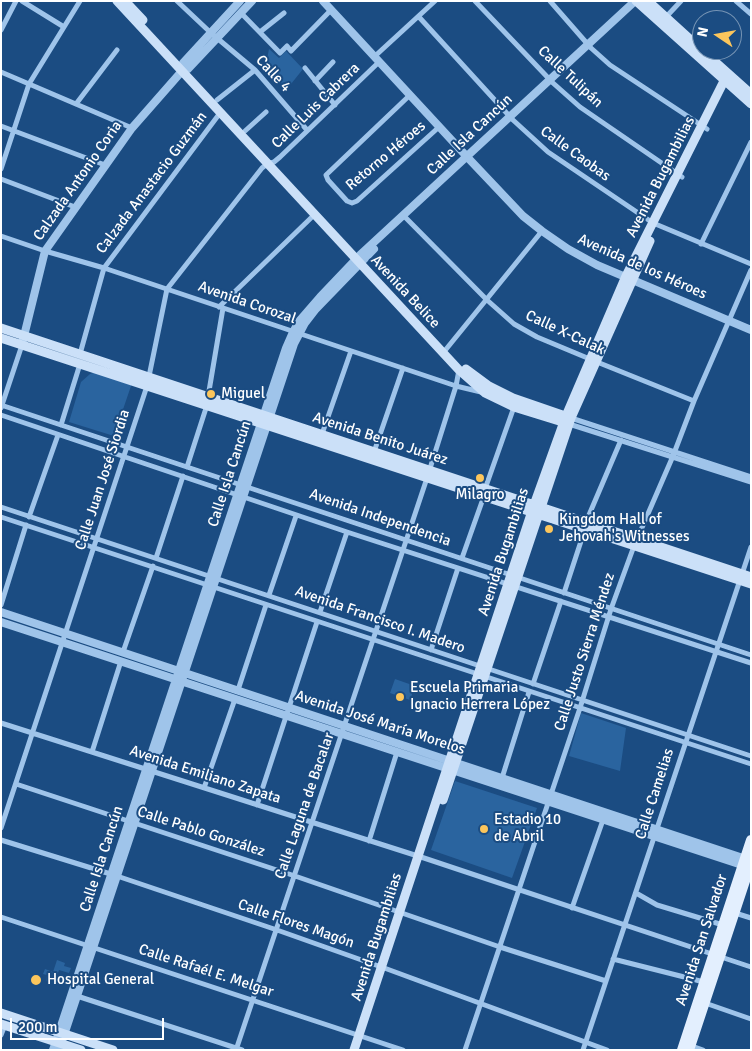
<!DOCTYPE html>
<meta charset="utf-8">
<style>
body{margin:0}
#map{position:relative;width:752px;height:1051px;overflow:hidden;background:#1b4c82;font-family:Signika,sans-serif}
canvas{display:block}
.frame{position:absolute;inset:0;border:2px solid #fff;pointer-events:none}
.north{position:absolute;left:692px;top:10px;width:50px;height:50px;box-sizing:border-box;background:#1b4c82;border:1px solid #7694b4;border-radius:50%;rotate:282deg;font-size:14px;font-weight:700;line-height:20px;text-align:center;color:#fff}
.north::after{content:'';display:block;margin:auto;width:18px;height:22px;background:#fcc65c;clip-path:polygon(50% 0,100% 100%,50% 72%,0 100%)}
.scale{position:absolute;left:10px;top:1018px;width:154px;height:22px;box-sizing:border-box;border:2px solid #fff;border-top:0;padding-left:6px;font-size:15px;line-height:18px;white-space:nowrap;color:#fff;-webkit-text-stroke:4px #1b4c82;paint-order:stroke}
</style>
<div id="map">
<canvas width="752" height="1051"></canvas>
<div class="frame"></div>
<div class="north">N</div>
<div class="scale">200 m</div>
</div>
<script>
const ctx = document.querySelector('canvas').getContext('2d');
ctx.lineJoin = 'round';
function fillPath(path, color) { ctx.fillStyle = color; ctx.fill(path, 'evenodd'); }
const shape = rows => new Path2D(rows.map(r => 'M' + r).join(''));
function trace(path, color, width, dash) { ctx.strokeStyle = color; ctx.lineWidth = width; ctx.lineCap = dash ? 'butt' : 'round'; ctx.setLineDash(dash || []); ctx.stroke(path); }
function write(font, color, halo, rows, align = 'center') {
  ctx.font = font + ' Signika,sans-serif'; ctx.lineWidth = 4; ctx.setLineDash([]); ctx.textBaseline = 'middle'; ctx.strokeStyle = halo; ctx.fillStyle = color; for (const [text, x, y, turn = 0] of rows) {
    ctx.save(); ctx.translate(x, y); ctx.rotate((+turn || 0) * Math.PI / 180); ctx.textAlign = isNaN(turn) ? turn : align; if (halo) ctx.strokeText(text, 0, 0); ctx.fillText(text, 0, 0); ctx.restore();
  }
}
fillPath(shape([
 [269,49,279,58,286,51,303,69,287,89,265,69],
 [102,370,133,380,114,436,69,422,81,382,90,374],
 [395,679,415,686,410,700,390,693],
 [581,713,626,728,620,771,569,756],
 [455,781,537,808,512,878,431,850],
 [57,960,65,963,64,966,71,968,69,973,59,970,54,984,46,981,47,975,43,974,45,969,53,972]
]), '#2a649f');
trace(shape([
 [22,1,64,27],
 [177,1,211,33,255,70,307,130],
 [475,1,553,83,580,107,682,177],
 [550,1,591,48,610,65,707,129],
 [736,1,751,14],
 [241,13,280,53,287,46,291,51,331,10],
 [419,17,513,120,548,152,653,223,751,264],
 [666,17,681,1],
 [1,30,16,1],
 [260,32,284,13],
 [374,57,435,1],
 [305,68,335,105],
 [1,72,132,128],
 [315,81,333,62],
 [410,95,326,175,328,180,347,201,352,203,357,201,439,127],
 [217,100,255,70],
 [76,104,117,50],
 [1,126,105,165],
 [245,131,266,112],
 [1,169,29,84,80,1],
 [1,179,75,207],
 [403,215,487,300,514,324,537,337,597,362,694,401],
 [1,236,45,251,104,268,456,386,481,392],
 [701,244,751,142],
 [219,307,314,215],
 [443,353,542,231],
 [80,354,104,268,220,113],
 [208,397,223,308],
 [1,405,751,655],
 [1,408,22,345],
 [1,415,347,532,751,663],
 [571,418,751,477],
 [569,424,751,482],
 [61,425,80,364],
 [322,434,351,351],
 [374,452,403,368],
 [187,467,207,405],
 [485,489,514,407],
 [1,507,751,756],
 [1,517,751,764],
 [29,517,58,435],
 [586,522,621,440],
 [156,558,183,476],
 [462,558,484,496],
 [564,593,585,529],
 [269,595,296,516],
 [1,605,26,525],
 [320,612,347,532],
 [431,650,458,568],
 [123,652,153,566],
 [533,684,561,601],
 [238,690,266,605],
 [1,723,424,858,751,967],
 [92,752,121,661],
 [502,778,529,692],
 [16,784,295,876,500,947,606,981],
 [204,788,235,699],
 [257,805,317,622],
 [1,828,147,386,167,289,262,168,267,164,274,162,280,157,379,62],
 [1,840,117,876,277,930,387,969,607,1050],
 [369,841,397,752],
 [636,893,657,905,723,925],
 [572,908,603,820],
 [735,913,751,918],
 [1,917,403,1050],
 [613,959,704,982],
 [77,996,242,1050],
 [705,1003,751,1019],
 [1,1035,5,1025],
 [689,1045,703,1050],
 [236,1050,427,478,456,386,459,370],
 [465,1050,580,708,611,609,634,546,673,456,694,401,751,270],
 [583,1050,751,547]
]), '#9fc4ea', 5);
trace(shape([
 [323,1,470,160,523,216,542,231,568,249,597,265,751,330],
 [182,71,188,69,252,1],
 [182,71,183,63,240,1],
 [23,340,45,251,132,128,182,71],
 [1,612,749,860],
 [1,622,748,867],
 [53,1050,286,348,293,332,300,320,320,297,360,255,635,1],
 [59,1050,294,344,305,323,315,310,374,249]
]), '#9fc4ea', 8);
trace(shape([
 [117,1,459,370,485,393,514,407,569,424],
 [125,1,143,20],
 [636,1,751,104],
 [648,1,702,50],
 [702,50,751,94],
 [1,328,751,577],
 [1,338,751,584],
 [466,369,489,386,513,398,571,418],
 [443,800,571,418,650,241],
 [1,1013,113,1050],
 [1,1024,81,1050],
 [354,1050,534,505,566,416,626,276,724,81]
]), '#cbe0f8', 9);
trace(shape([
 [682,1050,751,840],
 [689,1050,751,863]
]), '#e3effe', 10);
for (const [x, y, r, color] of [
 [211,394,5,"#fcc65c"],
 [480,478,5,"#fcc65c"],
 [549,529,5,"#fcc65c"],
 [400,697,5,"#fcc65c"],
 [484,829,5,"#fcc65c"],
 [36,980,6,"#fcc65c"]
]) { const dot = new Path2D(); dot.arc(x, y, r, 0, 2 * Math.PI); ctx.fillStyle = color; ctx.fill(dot); trace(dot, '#1b4c82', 2); }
write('15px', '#fff', '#1b4c82', [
 ["Calle 4",273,74,47],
 ["Calle Tulipán",570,77,43],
 ["Calle Luis Cabrera",316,106,-44],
 ["Calle Isla Cancún",470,135,-43],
 ["Calle Caobas",575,154,36],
 ["Retorno Héroes",386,156,-40],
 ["Avenida Bugambilias",661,177,-63],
 ["Calzada Antonio Coria",78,181,-55],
 ["Calzada Anastacio Guzmán",152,183,-53],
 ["Avenida de los Héroes",642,267,24],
 ["Avenida Belice",405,292,47],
 ["Avenida Corozal",247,303,19],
 ["Calle X-Calak",565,333,25],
 ["Avenida Benito Juárez",380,439,18],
 ["Calle Isla Cancún",230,474,-72],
 ["Calle Juan José Siordia",103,480,-72],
 ["Avenida Independencia",380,518,19],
 ["Avenida Bugambilias",504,552,-72],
 ["Avenida Francisco I. Madero",380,620,19],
 ["Calle Justo Sierra Méndez",585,652,-72],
 ["Avenida José María Morelos",380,723,18],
 ["Avenida Emiliano Zapata",205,775,18],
 ["Calle Camelias",655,794,-72],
 ["Calle Laguna de Bacalar",305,806,-71],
 ["Calle Pablo González",201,832,18],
 ["Calle Isla Cancún",102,859,-72],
 ["Calle Flores Magón",296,924,19],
 ["Avenida Bugambilias",377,937,-72],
 ["Avenida San Salvador",702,940,-72],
 ["Calle Rafaél E. Melgar",206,971,18]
]);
write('15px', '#fff', '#1b4c82', [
 ["Miguel",221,394],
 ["Milagro",480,495,"center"],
 ["Kingdom Hall of",559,520],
 ["Jehovah's Witnesses",559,537],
 ["Escuela Primaria",410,688],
 ["Ignacio Herrera López",410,705],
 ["Estadio 10",494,820],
 ["de Abril",494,837],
 ["Hospital General",47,980]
], 'left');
</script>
